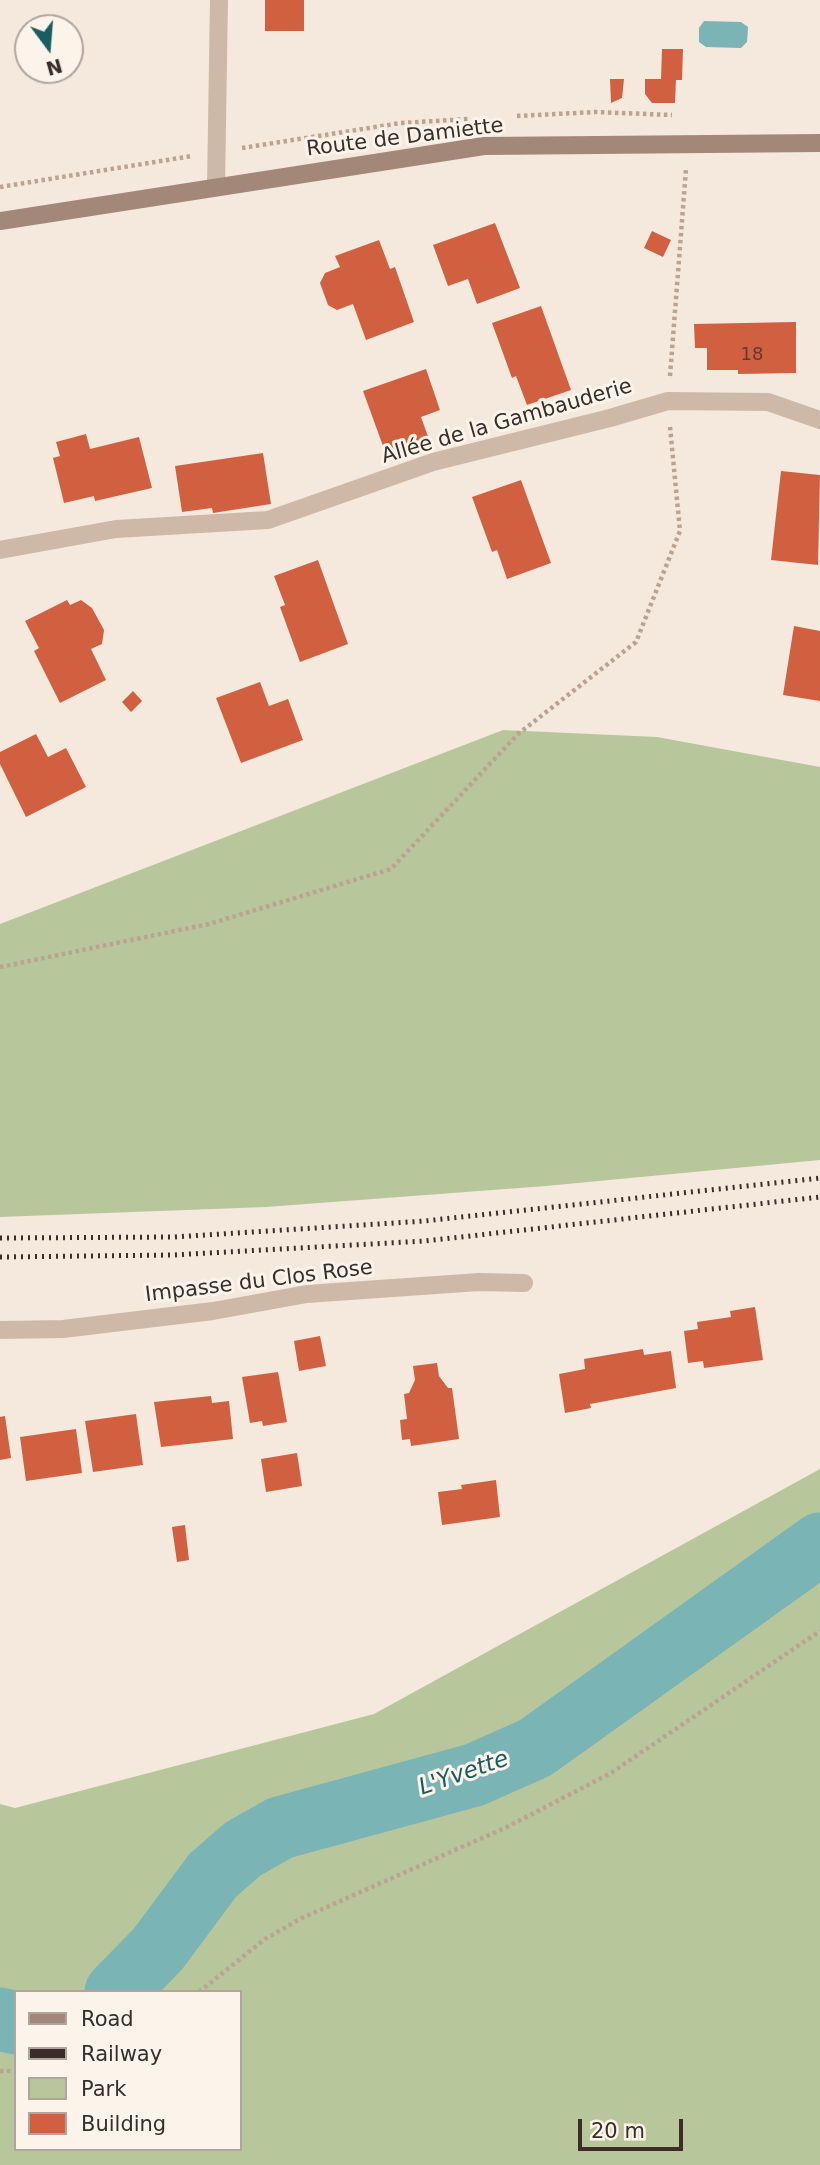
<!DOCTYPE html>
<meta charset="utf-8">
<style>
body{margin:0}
#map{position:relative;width:820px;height:2165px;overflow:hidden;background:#f5e9de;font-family:"DejaVu Sans",sans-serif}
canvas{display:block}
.legend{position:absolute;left:14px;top:1990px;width:228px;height:161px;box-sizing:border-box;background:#fcf4eb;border:2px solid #afa59d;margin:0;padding:9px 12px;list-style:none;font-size:21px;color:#3b2e29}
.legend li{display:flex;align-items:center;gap:14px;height:35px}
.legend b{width:35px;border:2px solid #afa59d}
.north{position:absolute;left:14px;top:14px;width:70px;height:70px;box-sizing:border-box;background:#fcf4eb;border:2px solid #afa59d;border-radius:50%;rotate:164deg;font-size:19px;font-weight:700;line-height:28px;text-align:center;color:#3b2e29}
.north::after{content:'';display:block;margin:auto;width:24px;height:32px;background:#1a5d61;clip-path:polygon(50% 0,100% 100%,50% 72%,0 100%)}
.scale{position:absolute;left:578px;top:2119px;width:105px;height:32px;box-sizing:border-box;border:4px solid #3b2e29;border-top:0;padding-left:9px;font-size:21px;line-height:24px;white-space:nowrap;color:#3b2e29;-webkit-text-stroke:5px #fcf4eb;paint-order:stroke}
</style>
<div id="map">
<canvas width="820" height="2165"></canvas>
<ul class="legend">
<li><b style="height:9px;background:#a38779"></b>Road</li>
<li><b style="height:9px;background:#3b2e29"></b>Railway</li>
<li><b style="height:19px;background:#b8c69c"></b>Park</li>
<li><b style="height:19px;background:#d16040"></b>Building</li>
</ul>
<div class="north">N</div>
<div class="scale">20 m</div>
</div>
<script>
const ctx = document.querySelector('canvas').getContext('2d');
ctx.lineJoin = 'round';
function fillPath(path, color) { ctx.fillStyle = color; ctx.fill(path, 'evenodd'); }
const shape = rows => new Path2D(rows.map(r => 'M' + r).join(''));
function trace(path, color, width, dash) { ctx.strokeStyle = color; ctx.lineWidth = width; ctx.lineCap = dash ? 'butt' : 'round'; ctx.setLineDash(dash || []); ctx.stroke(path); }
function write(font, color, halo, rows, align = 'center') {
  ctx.font = font + ' "DejaVu Sans",sans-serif'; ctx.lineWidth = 6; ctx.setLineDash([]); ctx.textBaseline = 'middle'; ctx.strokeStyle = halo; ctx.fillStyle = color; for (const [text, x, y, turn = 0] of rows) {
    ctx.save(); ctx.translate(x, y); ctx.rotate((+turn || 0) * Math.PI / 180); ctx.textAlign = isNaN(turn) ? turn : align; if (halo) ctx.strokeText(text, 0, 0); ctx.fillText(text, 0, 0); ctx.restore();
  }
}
fillPath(shape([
 [503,730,657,737,820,767,820,1160,546,1186,266,1207,0,1217,0,924],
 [820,1469,820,2165,0,2165,0,1804,15,1808,374,1714],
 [16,1992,240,1992,240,2149,16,2149]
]), '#b8c69c');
fillPath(shape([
 [704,21,741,22,748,27,747,42,741,48,706,47,699,42,699,28]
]), '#7ab4b5');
trace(shape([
 [116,1992,158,1949,213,1875,243,1849,280,1828,474,1775,535,1748,820,1544],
 [0,2019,16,2023]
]), '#7ab4b5', 63);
fillPath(shape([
 [265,0,304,0,304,31,265,31],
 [662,49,683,49,682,80,676,80,675,103,652,103,645,94,645,79,661,79],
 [610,79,624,79,622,98,611,103],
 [495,223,520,288,477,304,468,279,448,286,433,245],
 [652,231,671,240,663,257,644,248],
 [379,240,390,269,395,267,414,322,366,340,353,304,337,310,328,305,320,283,325,273,340,267,335,256],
 [541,306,571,390,527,405,516,376,512,378,492,323],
 [796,322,796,373,738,374,738,370,707,370,707,348,695,348,694,324],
 [426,369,440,410,421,417,430,442,387,457,363,391],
 [86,434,90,449,139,437,152,488,95,501,94,496,64,503,53,458,60,456,56,442],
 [263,453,271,504,213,513,212,508,182,512,175,466],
 [781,471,820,475,818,565,771,560],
 [521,480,551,563,507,579,497,550,492,552,472,497],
 [318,560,348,644,300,662,280,607,285,605,274,576],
 [67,600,70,605,81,600,92,608,104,630,102,644,91,649,106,680,60,703,34,651,39,648,25,621],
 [794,626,820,631,820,701,783,695],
 [260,682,269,706,288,699,303,740,241,763,216,698],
 [133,691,142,701,131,712,122,702],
 [36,734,48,757,66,748,86,787,26,817,0,764,0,752],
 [755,1307,763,1360,704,1368,703,1361,688,1363,684,1331,698,1329,697,1322,731,1317,730,1311],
 [320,1336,326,1366,299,1371,294,1341],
 [643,1349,644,1355,671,1351,676,1388,590,1404,591,1408,565,1413,559,1374,585,1369,584,1359],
 [437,1363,439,1376,448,1388,452,1388,459,1439,411,1446,410,1439,402,1440,400,1420,407,1419,404,1394,409,1393,415,1380,413,1366],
 [278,1372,287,1422,263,1426,262,1421,250,1423,242,1377],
 [211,1396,212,1403,229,1401,233,1439,161,1447,154,1402],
 [136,1414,143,1465,93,1472,85,1421],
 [5,1416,11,1458,0,1460,0,1417],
 [76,1429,82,1473,26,1481,20,1437],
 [297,1453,302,1486,266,1492,261,1459],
 [496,1480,500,1517,442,1525,438,1492,462,1489,461,1485],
 [185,1525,189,1560,177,1562,172,1527]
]), '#d16040');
trace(shape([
 [517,116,595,112,672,115],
 [242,148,401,123,469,119],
 [0,187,192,156],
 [670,376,686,169],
 [0,967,209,924,391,869,518,734,636,642,680,531,670,427],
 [199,1992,265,1939,302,1918,507,1827,611,1773,820,1631],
 [0,2071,16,2071]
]), '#bba392', 4.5, [3.5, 3.5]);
trace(shape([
 [216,187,219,0],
 [0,550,116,529,268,520,433,462,610,418,668,401,768,402,820,420],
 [0,1330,63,1329,213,1311,307,1294,479,1282,524,1283]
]), '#ceb9a8', 18);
trace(shape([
 [0,221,484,146,820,143]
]), '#a38779', 18);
trace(shape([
 [0,1238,174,1237,425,1221,820,1178],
 [0,1257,173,1255,425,1241,820,1197]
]), '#3b2e29', 5, [2, 5]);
write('18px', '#603a2f', null, [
 ["18",752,355]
]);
write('21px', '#3b2e29', '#fcf4eb', [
 ["Route de Damiette",405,138,-7],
 ["Allée de la Gambauderie",507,422,-16],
 ["Impasse du Clos Rose",259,1282,-7]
]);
write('italic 23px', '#1a5d61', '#fcf4eb', [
 ["L'Yvette",464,1774,-19]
]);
</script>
